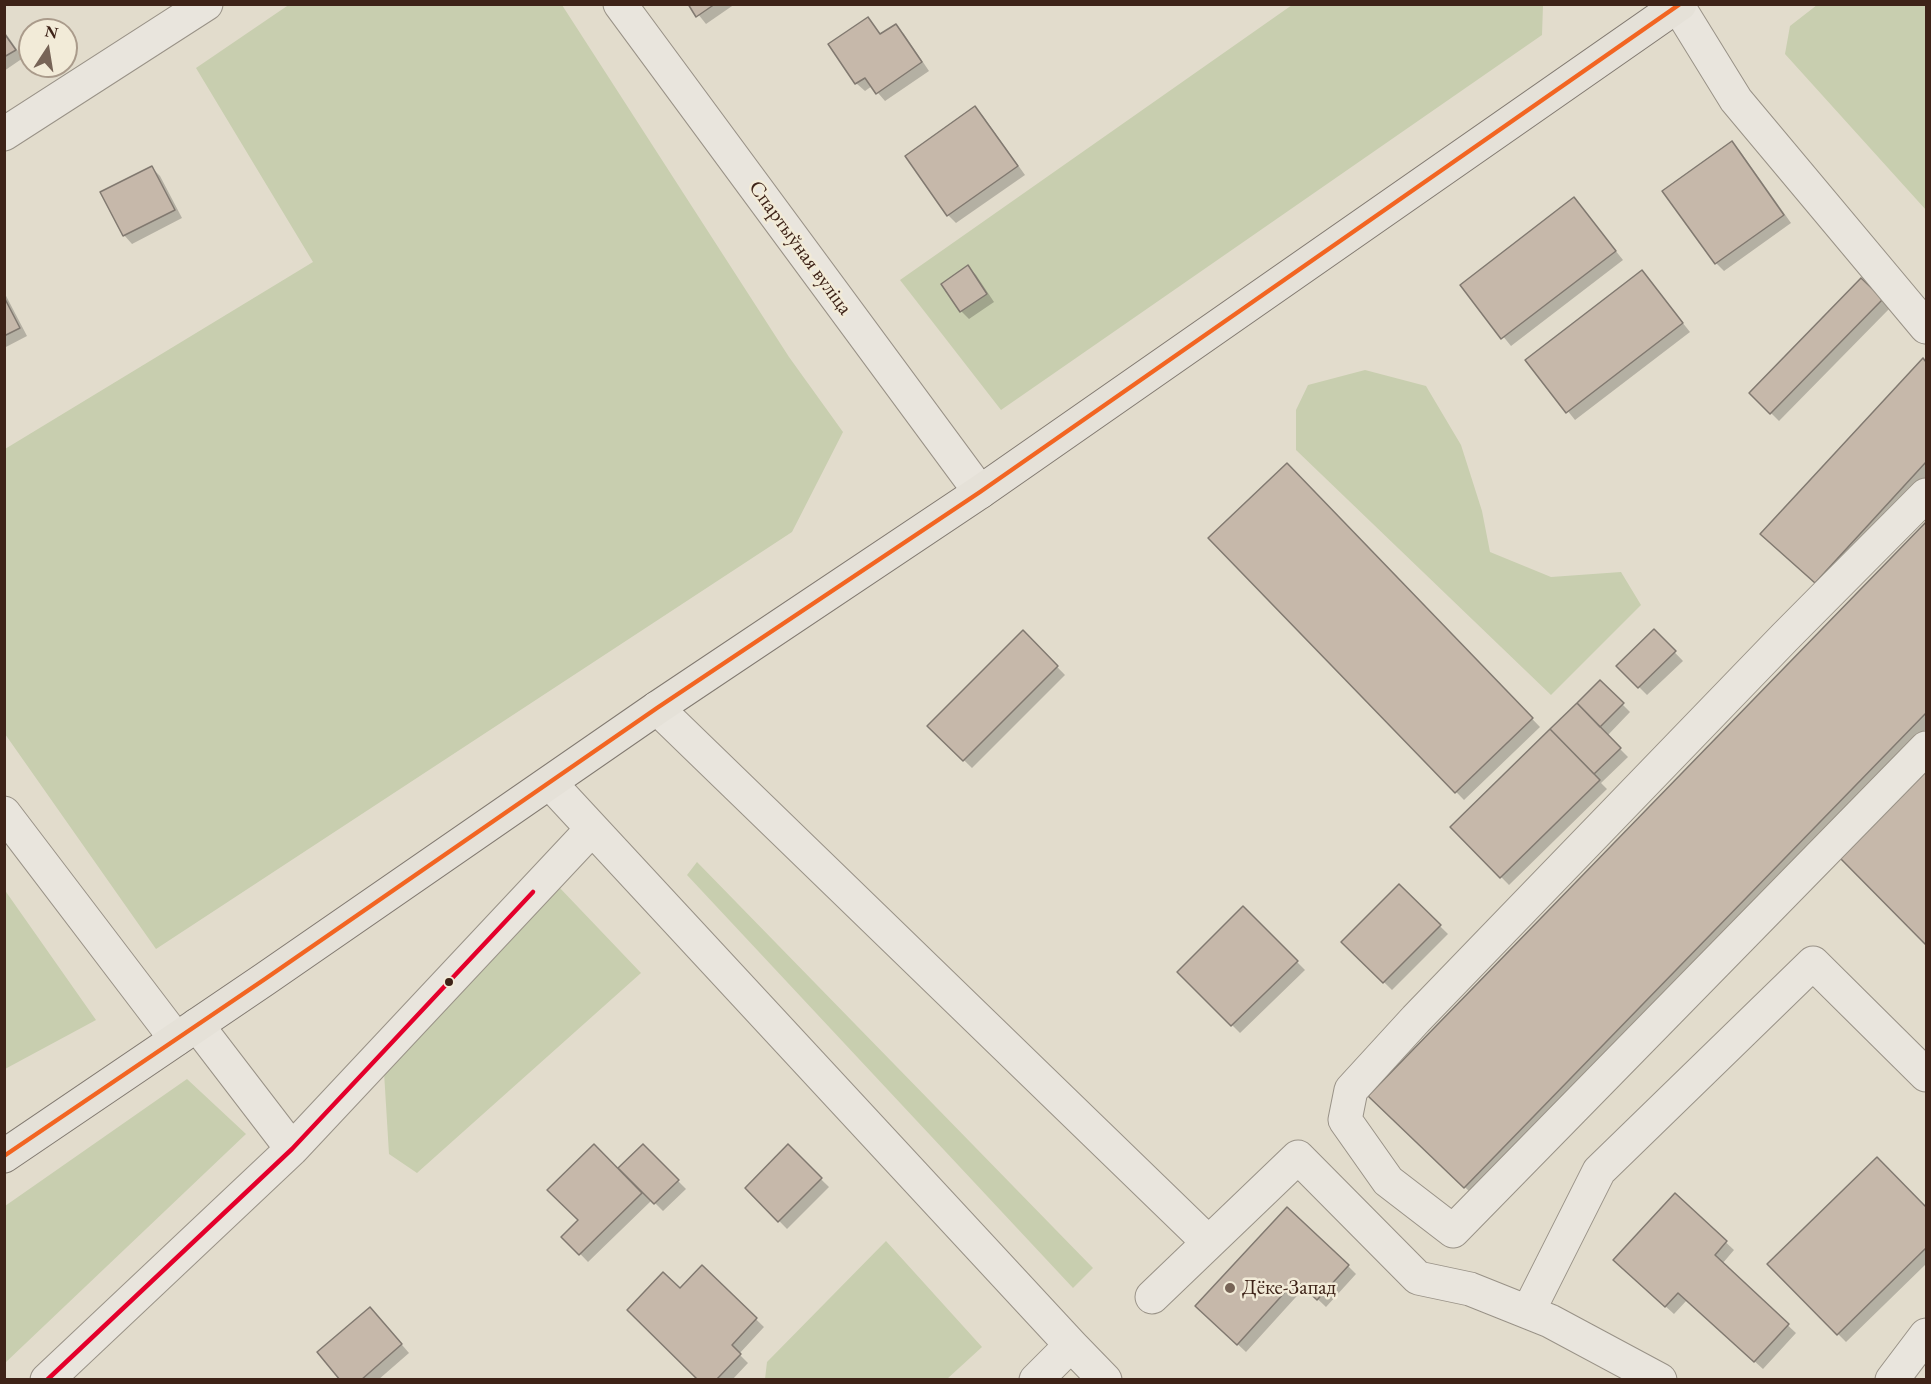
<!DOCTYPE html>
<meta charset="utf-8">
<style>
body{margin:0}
#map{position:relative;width:1931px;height:1384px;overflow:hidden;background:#e2dccc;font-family:"EB Garamond",serif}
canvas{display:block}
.frame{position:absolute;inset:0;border:6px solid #3e2318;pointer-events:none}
.north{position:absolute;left:18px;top:18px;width:60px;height:60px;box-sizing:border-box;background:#f2ebd8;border:2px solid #aa9b8b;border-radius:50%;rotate:12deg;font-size:16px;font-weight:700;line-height:24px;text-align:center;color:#3e2318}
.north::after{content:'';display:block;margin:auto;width:21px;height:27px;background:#776457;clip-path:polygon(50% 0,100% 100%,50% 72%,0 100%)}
</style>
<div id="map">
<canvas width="1931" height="1384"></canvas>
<div class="frame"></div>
<div class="north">N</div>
</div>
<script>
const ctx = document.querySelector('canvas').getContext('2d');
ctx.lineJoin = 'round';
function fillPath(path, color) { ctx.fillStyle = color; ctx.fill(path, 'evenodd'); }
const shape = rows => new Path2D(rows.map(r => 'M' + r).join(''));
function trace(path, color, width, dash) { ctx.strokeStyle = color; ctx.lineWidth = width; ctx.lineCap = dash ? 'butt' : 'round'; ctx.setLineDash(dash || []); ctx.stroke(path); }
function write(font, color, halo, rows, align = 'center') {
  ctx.font = font + ' "EB Garamond",serif'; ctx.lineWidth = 5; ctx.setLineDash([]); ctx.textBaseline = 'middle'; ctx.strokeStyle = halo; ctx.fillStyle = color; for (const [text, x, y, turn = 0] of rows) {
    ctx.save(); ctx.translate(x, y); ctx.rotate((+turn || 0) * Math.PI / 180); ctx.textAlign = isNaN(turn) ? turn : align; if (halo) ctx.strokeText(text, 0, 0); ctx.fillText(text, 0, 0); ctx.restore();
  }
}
fillPath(shape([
 [290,4,562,5,789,357,843,432,792,532,156,949,5,734,5,449,313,262,196,68],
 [1292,5,1543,5,1542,35,1001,410,900,280],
 [1817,5,1926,5,1926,210,1785,54,1790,26],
 [1365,370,1426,386,1461,445,1482,511,1490,552,1551,577,1621,572,1641,605,1551,695,1296,450,1296,410,1308,385],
 [697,862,1093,1268,1073,1288,687,875],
 [558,886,641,973,417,1173,389,1154,384,1072],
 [4,889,96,1020,5,1069,4,1069],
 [187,1079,246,1134,5,1363,5,1206],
 [886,1241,982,1347,947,1379,765,1379,767,1362]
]), '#c8ceaf');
fillPath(shape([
 [690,4,735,4,706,24],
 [868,19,881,35,896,26,904,34,929,71,885,101,872,86,865,91,856,83],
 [4,31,23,58,4,71],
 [975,108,983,116,1025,175,956,223,948,215],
 [1732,143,1740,151,1791,223,1724,271,1716,263],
 [152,168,160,176,182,218,132,244,124,235],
 [1574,199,1623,260,1511,346,1462,286],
 [968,267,976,275,994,302,969,319,961,311],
 [1642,272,1690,332,1575,420,1527,360],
 [1861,280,1890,308,1779,421,1751,393],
 [4,292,27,336,4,348],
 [1923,360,1926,364,1926,479,1824,590,1771,542],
 [1287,465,1540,727,1464,800,1210,538],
 [1926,524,1926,729,1473,1195,1370,1095],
 [1654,631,1683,661,1647,695,1618,666],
 [1023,632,1065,675,972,768,929,726],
 [1600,682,1630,712,1607,736,1628,757,1601,783,1607,789,1509,885,1452,827],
 [1926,770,1926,943,1840,856],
 [1399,886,1448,934,1392,990,1343,942],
 [1243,908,1305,970,1240,1033,1179,972],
 [643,1146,686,1189,663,1211,652,1200,588,1262,564,1237,580,1220,618,1170],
 [788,1147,829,1187,787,1229,747,1188],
 [1877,1159,1926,1209,1926,1264,1846,1342,1769,1264],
 [1675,1195,1734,1250,1722,1264,1796,1333,1763,1369,1687,1300,1674,1314,1623,1268],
 [1348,1266,1356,1274,1326,1307,1305,1287,1246,1352,1197,1306],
 [702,1267,764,1327,739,1354,748,1363,732,1380,700,1380,680,1290],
 [378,1317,409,1353,378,1380,342,1380]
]), '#0003');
const building = shape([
 [688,4,715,4,696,17,688,4],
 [868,17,880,34,896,24,922,62,876,94,865,78,855,84,828,44,868,17],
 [4,33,16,50,4,57,4,33],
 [975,106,1018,166,947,216,905,156,975,106],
 [1732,141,1784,215,1715,264,1662,191,1732,141],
 [152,166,175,210,123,236,100,192,152,166],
 [1574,197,1616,251,1501,339,1460,285,1574,197],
 [968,265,987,294,960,312,941,284,968,265],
 [1642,270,1683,323,1566,413,1525,360,1642,270],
 [1861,278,1883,299,1770,414,1749,393,1861,278],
 [4,297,20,328,4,336,4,297],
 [1923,358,1926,362,1926,462,1815,583,1760,534,1923,358],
 [1287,463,1533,718,1455,793,1208,538,1287,463],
 [1926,522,1926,713,1464,1188,1368,1096,1926,522],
 [1654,629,1676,651,1638,688,1616,666,1654,629],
 [1023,630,1058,666,963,761,927,726,1023,630],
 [1600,680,1624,703,1600,727,1577,703,1600,680],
 [1577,703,1621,748,1594,774,1550,729,1577,703],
 [1550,729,1600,780,1500,878,1450,827,1550,729],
 [1926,768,1926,945,1838,856,1926,768],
 [1399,884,1441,925,1383,983,1341,942,1399,884],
 [1243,906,1298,961,1231,1026,1177,972,1243,906],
 [594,1144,642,1193,579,1255,561,1237,578,1220,547,1190,594,1144],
 [643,1144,679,1180,654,1204,618,1168,643,1144],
 [788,1144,822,1178,778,1222,745,1188,788,1144],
 [1877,1157,1926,1207,1926,1248,1837,1335,1767,1264,1877,1157],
 [1675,1193,1727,1241,1715,1255,1789,1324,1754,1362,1678,1293,1665,1307,1613,1260,1675,1193],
 [1287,1207,1349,1265,1317,1300,1296,1280,1237,1345,1195,1306,1287,1207],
 [702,1265,757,1318,732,1345,741,1354,716,1380,698,1380,627,1310,663,1272,680,1288,702,1265],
 [370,1307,402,1344,361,1380,340,1380,317,1352,370,1307]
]);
fillPath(building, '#c6b8aa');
trace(building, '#817970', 1.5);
const minor = shape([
 [620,4,980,492],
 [1678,6,1736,100,1926,327],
 [4,134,206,4],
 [1926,495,1785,637,1416,1019,1351,1090,1345,1120,1388,1181,1453,1231,1926,748],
 [657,708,1208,1242],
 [550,783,1071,1345,1105,1380],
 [4,813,176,1039],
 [197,1025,292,1149],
 [1152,1297,1298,1157,1418,1278,1470,1289,1550,1321,1660,1380],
 [1528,1312,1599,1171,1813,963,1926,1075],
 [47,1380,292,1149,592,829],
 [1036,1380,1071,1345],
 [1892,1380,1926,1335]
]);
const major = shape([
 [4,1156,265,979,657,708,980,492,1680,4]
]);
trace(minor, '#999287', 35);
trace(major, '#817970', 35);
trace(minor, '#e9e5dd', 33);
trace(major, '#e5e1d8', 33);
trace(shape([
 [4,1156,265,979,657,708,980,492,1680,4]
]), '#f26522', 4.5);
trace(shape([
 [47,1380,292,1149,533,892]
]), '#e4002b', 4.5);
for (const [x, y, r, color] of [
 [449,982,5,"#3e2318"],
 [1230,1288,6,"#776457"]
]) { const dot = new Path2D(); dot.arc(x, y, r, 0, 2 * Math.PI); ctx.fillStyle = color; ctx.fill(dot); trace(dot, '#f2ebd8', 2); }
write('21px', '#3e2318', '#f2ebd8', [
 ["Спартыўная вуліца",800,248,54]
]);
write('21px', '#3e2318', '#f2ebd8', [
 ["Дёке-Запад",1242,1288]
], 'left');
</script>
